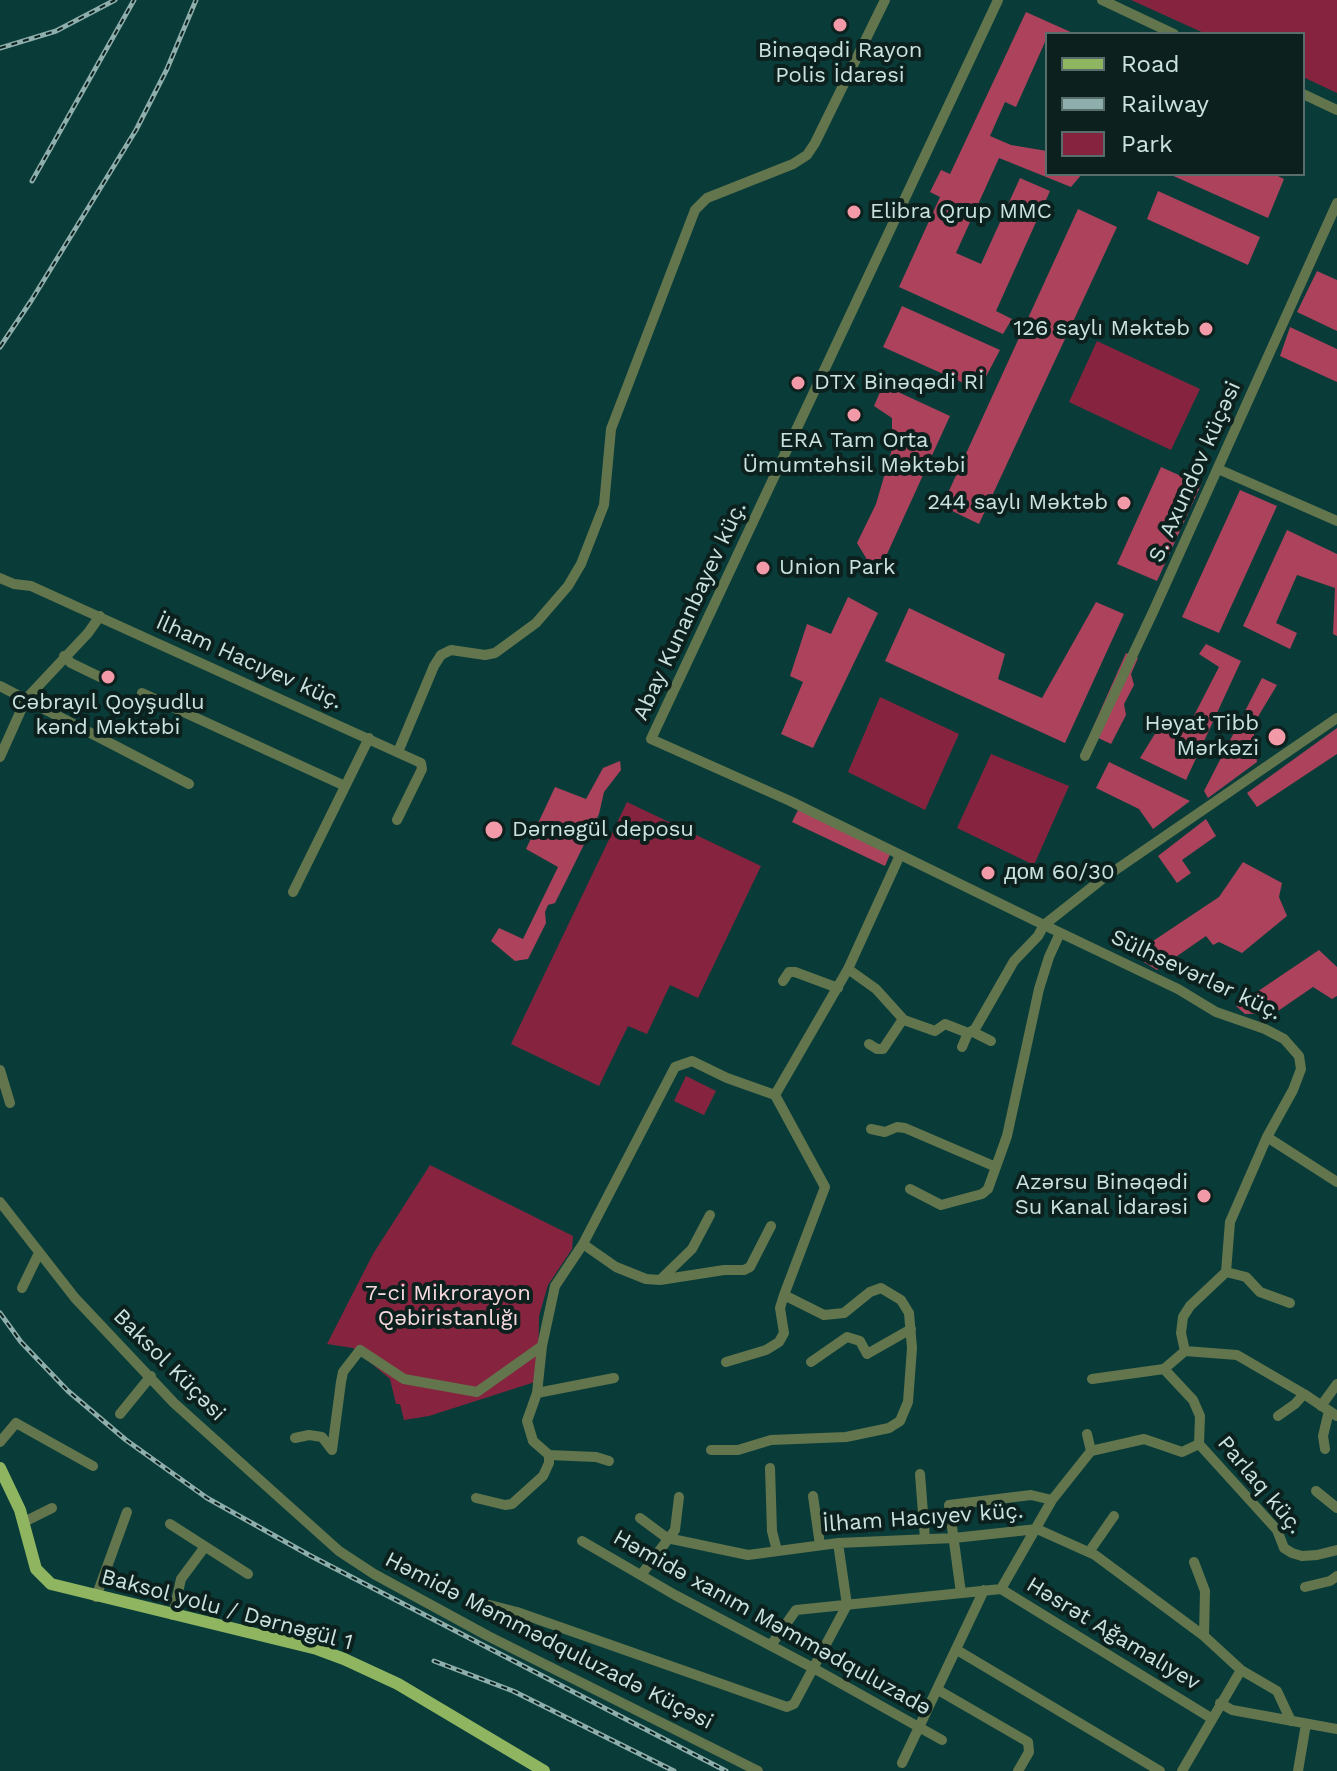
<!DOCTYPE html>
<meta charset="utf-8">
<style>
body{margin:0}
#map{position:relative;width:1337px;height:1771px;overflow:hidden;background:#093c39;font-family:"Work Sans",sans-serif}
canvas{display:block}
.legend{position:absolute;left:1045px;top:32px;width:260px;height:144px;box-sizing:border-box;background:#0c201e;border:2px solid #586e6c;margin:0;padding:10px 14px;list-style:none;font-size:24px;color:#cbe3e0}
.legend li{display:flex;align-items:center;gap:16px;height:40px}
.legend b{width:40px;border:2px solid #586e6c}
</style>
<div id="map">
<canvas width="1337" height="1771"></canvas>
<ul class="legend">
<li><b style="height:10px;background:#90b561"></b>Road</li>
<li><b style="height:10px;background:#8daeab"></b>Railway</li>
<li><b style="height:22px;background:#86243f"></b>Park</li>
</ul>
</div>
<script>
const ctx = document.querySelector('canvas').getContext('2d');
ctx.lineJoin = 'round';
function fillPath(path, color) { ctx.fillStyle = color; ctx.fill(path, 'evenodd'); }
const shape = rows => new Path2D(rows.map(r => 'M' + r).join(''));
function trace(path, color, width, dash) { ctx.strokeStyle = color; ctx.lineWidth = width; ctx.lineCap = dash ? 'butt' : 'round'; ctx.setLineDash(dash || []); ctx.stroke(path); }
function write(font, color, halo, rows, align = 'center') {
  ctx.font = font + ' "Work Sans",sans-serif'; ctx.lineWidth = 8; ctx.setLineDash([]); ctx.textBaseline = 'middle'; ctx.strokeStyle = halo; ctx.fillStyle = color; for (const [text, x, y, turn = 0] of rows) {
    ctx.save(); ctx.translate(x, y); ctx.rotate((+turn || 0) * Math.PI / 180); ctx.textAlign = isNaN(turn) ? turn : align; if (halo) ctx.strokeText(text, 0, 0); ctx.fillText(text, 0, 0); ctx.restore();
  }
}
fillPath(shape([
 [1131,0,1337,0,1337,93,1303,77,1303,34,1206,34],
 [1097,341,1200,389,1171,450,1069,402],
 [880,697,959,734,925,810,848,772],
 [991,754,1069,786,1034,865,957,828],
 [627,802,761,866,698,998,670,985,647,1034,628,1026,599,1086,511,1044],
 [686,1076,716,1091,704,1115,674,1101],
 [430,1165,573,1236,572,1249,548,1285,539,1316,538,1381,429,1416,404,1420,400,1404,396,1404,390,1379,353,1348,327,1344,373,1254]
]), '#86243f');
fillPath(shape([
 [1026,12,1075,34,1047,34,1047,42,1045,42,1016,107,1005,102,990,136,1011,145,1047,151,1047,174,1082,174,1071,187,999,158,956,253,981,264,1020,178,1050,191,996,311,1012,319,1003,334,899,287,940,197,930,192,941,170,950,174],
 [1169,174,1274,174,1284,179,1268,218],
 [1158,191,1260,237,1248,265,1147,219],
 [1078,209,1117,227,979,524,942,506],
 [1317,271,1337,280,1337,331,1297,312],
 [902,306,1000,350,979,390,883,347],
 [1290,327,1337,349,1337,382,1280,356],
 [883,385,950,416,877,576,857,543,876,504,892,449,892,418,874,406],
 [1161,467,1201,485,1157,581,1117,564],
 [1240,490,1277,506,1219,633,1182,617],
 [1287,530,1337,554,1337,636,1333,634,1335,588,1297,575,1276,623,1297,633,1290,649,1243,626],
 [848,597,878,613,813,748,781,734,803,682,790,676,807,624,831,634],
 [1096,602,1124,614,1065,743,885,661,909,608,1005,654,998,679,1042,698],
 [1206,644,1241,661,1186,780,1140,758,1161,724,1186,731,1219,667,1199,654],
 [1126,653,1138,658,1131,674,1134,685,1124,704,1126,715,1111,744,1090,734],
 [1262,678,1277,685,1253,725,1257,762,1208,798,1204,791],
 [1337,728,1337,754,1257,807,1247,793],
 [620,761,621,770,604,792,599,814,571,871,555,903,548,905,545,912,546,923,528,959,515,961,491,941,499,928,523,939,558,867,526,849,555,787,586,799,603,768],
 [1109,762,1190,801,1153,829,1139,809,1096,788],
 [799,808,891,852,885,866,792,822],
 [1206,819,1216,836,1182,860,1191,873,1177,883,1158,856],
 [1243,862,1282,883,1279,897,1287,916,1242,953,1219,942,1213,945,1206,936,1157,970,1132,955,1219,897],
 [1319,950,1337,967,1337,996,1332,999,1313,987,1275,1013,1245,1014,1236,1006]
]), '#ac425b');
trace(shape([
 [998,0,651,739,790,801,1044,925,1101,880,1337,718],
 [1102,0,1174,34],
 [1303,94,1337,110],
 [1218,469,1337,521],
 [0,578,14,584,31,586,421,763,422,769,397,820],
 [64,656,71,663,100,677],
 [0,686,189,784],
 [142,693,345,786],
 [398,752,434,666,441,655,451,650,485,655,495,653,536,623,568,586,581,564,604,505,611,429,695,210,707,198,793,164,807,155,815,143,885,0],
 [1085,756,1153,612,1337,203],
 [0,757,26,699,88,633,100,616],
 [293,892,369,738],
 [848,969,876,989,904,1020,935,1031,945,1024,968,1033,975,1029,1014,961,1038,936,1044,925,1178,989,1216,1012,1265,1029,1284,1039,1299,1056,1301,1069,1293,1090,1267,1137,1337,1182],
 [783,981,789,972,795,972,838,988],
 [973,1032,991,1041],
 [869,1044,877,1049,883,1049,903,1019],
 [962,1047,968,1033],
 [0,1070,10,1103],
 [871,1129,885,1132,897,1127,905,1128,996,1167],
 [910,1189,941,1205,982,1194,988,1189,1007,1136,1039,989,1049,957,1060,933],
 [0,1202,75,1298,174,1403,339,1551,374,1574,488,1636,758,1771],
 [583,1244,616,1267,646,1279,660,1280,724,1270,744,1270,750,1267,771,1226],
 [1226,1272,1246,1277,1260,1292,1290,1303],
 [661,1279,692,1249,710,1215],
 [22,1288,39,1253],
 [1185,1351,1237,1355,1304,1394,1337,1416],
 [726,1362,766,1350,779,1342,784,1333,780,1308,784,1295],
 [811,1362,847,1337,860,1341,867,1354,911,1329],
 [1092,1379,1164,1369],
 [537,1393,614,1378],
 [1321,1406,1337,1384],
 [120,1414,151,1376],
 [1278,1416,1295,1404,1304,1394],
 [1087,1434,1091,1451],
 [295,1438,309,1435,322,1437,332,1450,341,1382,343,1372,360,1350,404,1379,477,1392,542,1346],
 [0,1442,16,1423,93,1466],
 [1199,1444,1277,1530,1284,1548,1292,1553,1302,1556,1317,1555,1337,1550],
 [1325,1449,1323,1436,1329,1411],
 [711,1450,738,1450,771,1440,846,1437,889,1428,900,1421,908,1402,912,1348,909,1313,901,1300,881,1288,870,1292,844,1313,824,1315,784,1295,825,1187,775,1095,848,969,900,855],
 [549,1455,533,1441,527,1421,537,1393,542,1346,555,1286,583,1244,675,1067,692,1061,727,1078,775,1095],
 [549,1455,596,1457,609,1461],
 [770,1468,772,1531,777,1551],
 [920,1474,925,1539],
 [1316,1491,1337,1508],
 [813,1496,820,1545],
 [476,1498,505,1505,512,1504,543,1476,549,1463,549,1455],
 [640,1518,667,1538,748,1555,838,1543,954,1538,1037,1529,1095,1555,1204,1636,1241,1670,1277,1691,1291,1721],
 [24,1522,52,1508],
 [170,1524,248,1574],
 [582,1541,675,1595,815,1669,942,1740],
 [1089,1552,1114,1516],
 [1194,1562,1205,1591,1204,1636],
 [641,1575,675,1530,679,1497],
 [1305,1587,1330,1581,1337,1576],
 [1001,1589,1052,1500,1091,1451,1144,1439,1182,1452,1199,1444,1200,1416,1193,1400,1164,1369,1185,1351,1181,1333,1183,1317,1190,1306,1226,1272,1230,1222,1267,1137],
 [961,1593,949,1505,1031,1495,1052,1500],
 [96,1597,127,1512],
 [474,1601,517,1612,787,1707,794,1704,847,1605,838,1543],
 [173,1615,181,1579,204,1548],
 [771,1645,796,1610,1001,1589,1211,1718],
 [957,1650,1160,1771],
 [938,1690,1028,1742,1029,1752,1018,1771],
 [1220,1703,1232,1710,1337,1729],
 [902,1763,984,1590],
 [1182,1771,1241,1670],
 [1298,1771,1306,1724]
]), '#63754d', 10);
trace(shape([
 [0,1468,20,1510,36,1569,51,1584,317,1649,344,1659,398,1684,544,1771]
]), '#90b561', 12);
const rail = shape([
 [0,48,56,31,115,0],
 [32,181,134,0],
 [0,347,31,301,136,130,167,69,196,0],
 [0,1313,21,1342,68,1391,126,1440,207,1498,309,1555,726,1771],
 [434,1661,513,1691,674,1771]
]);
trace(rail, '#8daeab', 5);
trace(rail, '#0c201e', 2, [6]);
for (const [x, y, r, color] of [
 [840,25,8,"#f39aa9"],
 [854,212,8,"#f39aa9"],
 [1206,329,8,"#f39aa9"],
 [798,383,8,"#f39aa9"],
 [854,415,8,"#f39aa9"],
 [1124,503,8,"#f39aa9"],
 [763,568,8,"#f39aa9"],
 [108,677,8,"#f39aa9"],
 [1277,737,10,"#f39aa9"],
 [494,830,10,"#f39aa9"],
 [988,873,8,"#f39aa9"],
 [1204,1196,8,"#f39aa9"]
]) { const dot = new Path2D(); dot.arc(x, y, r, 0, 2 * Math.PI); ctx.fillStyle = color; ctx.fill(dot); trace(dot, '#0c201e', 3); }
write('22px', '#cbe3e0', '#0c201e', [
 ["Binəqədi Rayon",840,51,"center"],
 ["Polis İdarəsi",840,76,"center"],
 ["Elibra Qrup MMC",870,212],
 ["126 saylı Məktəb",1190,329,"right"],
 ["DTX Binəqədi Rİ",814,383],
 ["ERA Tam Orta",854,441,"center"],
 ["Ümumtəhsil Məktəbi",854,466,"center"],
 ["244 saylı Məktəb",1108,503,"right"],
 ["Union Park",779,568],
 ["Cəbrayıl Qoyşudlu",108,703,"center"],
 ["kənd Məktəbi",108,728,"center"],
 ["Həyat Tibb",1259,724,"right"],
 ["Mərkəzi",1259,749,"right"],
 ["Dərnəgül deposu",512,830],
 ["дом 60/30",1004,873],
 ["Azərsu Binəqədi",1188,1183,"right"],
 ["Su Kanal İdarəsi",1188,1208,"right"]
], 'left');
write('22px', '#cbe3e0', '#0c201e', [
 ["S. Axundov küçəsi",1195,472,-66],
 ["Abay Kunanbayev küç.",690,611,-65],
 ["İlham Hacıyev küç.",249,662,24],
 ["Sülhsevərlər küç.",1196,975,25],
 ["Baksol Küçəsi",169,1365,45],
 ["Parlaq küç.",1260,1485,50],
 ["İlham Hacıyev küç.",923,1518,-4],
 ["Baksol yolu / Dərnəgül 1",227,1610,15],
 ["Həmidə xanım Məmmədquluzadə",772,1623,29],
 ["Həsrət Ağamalıyev",1113,1634,31],
 ["Həmidə Məmmədquluzadə Küçəsi",549,1641,27]
]);
write('22px', '#f8dade', '#0c201e', [
 ["7-ci Mikrorayon",448,1294],
 ["Qəbiristanlığı",448,1319]
]);
</script>
